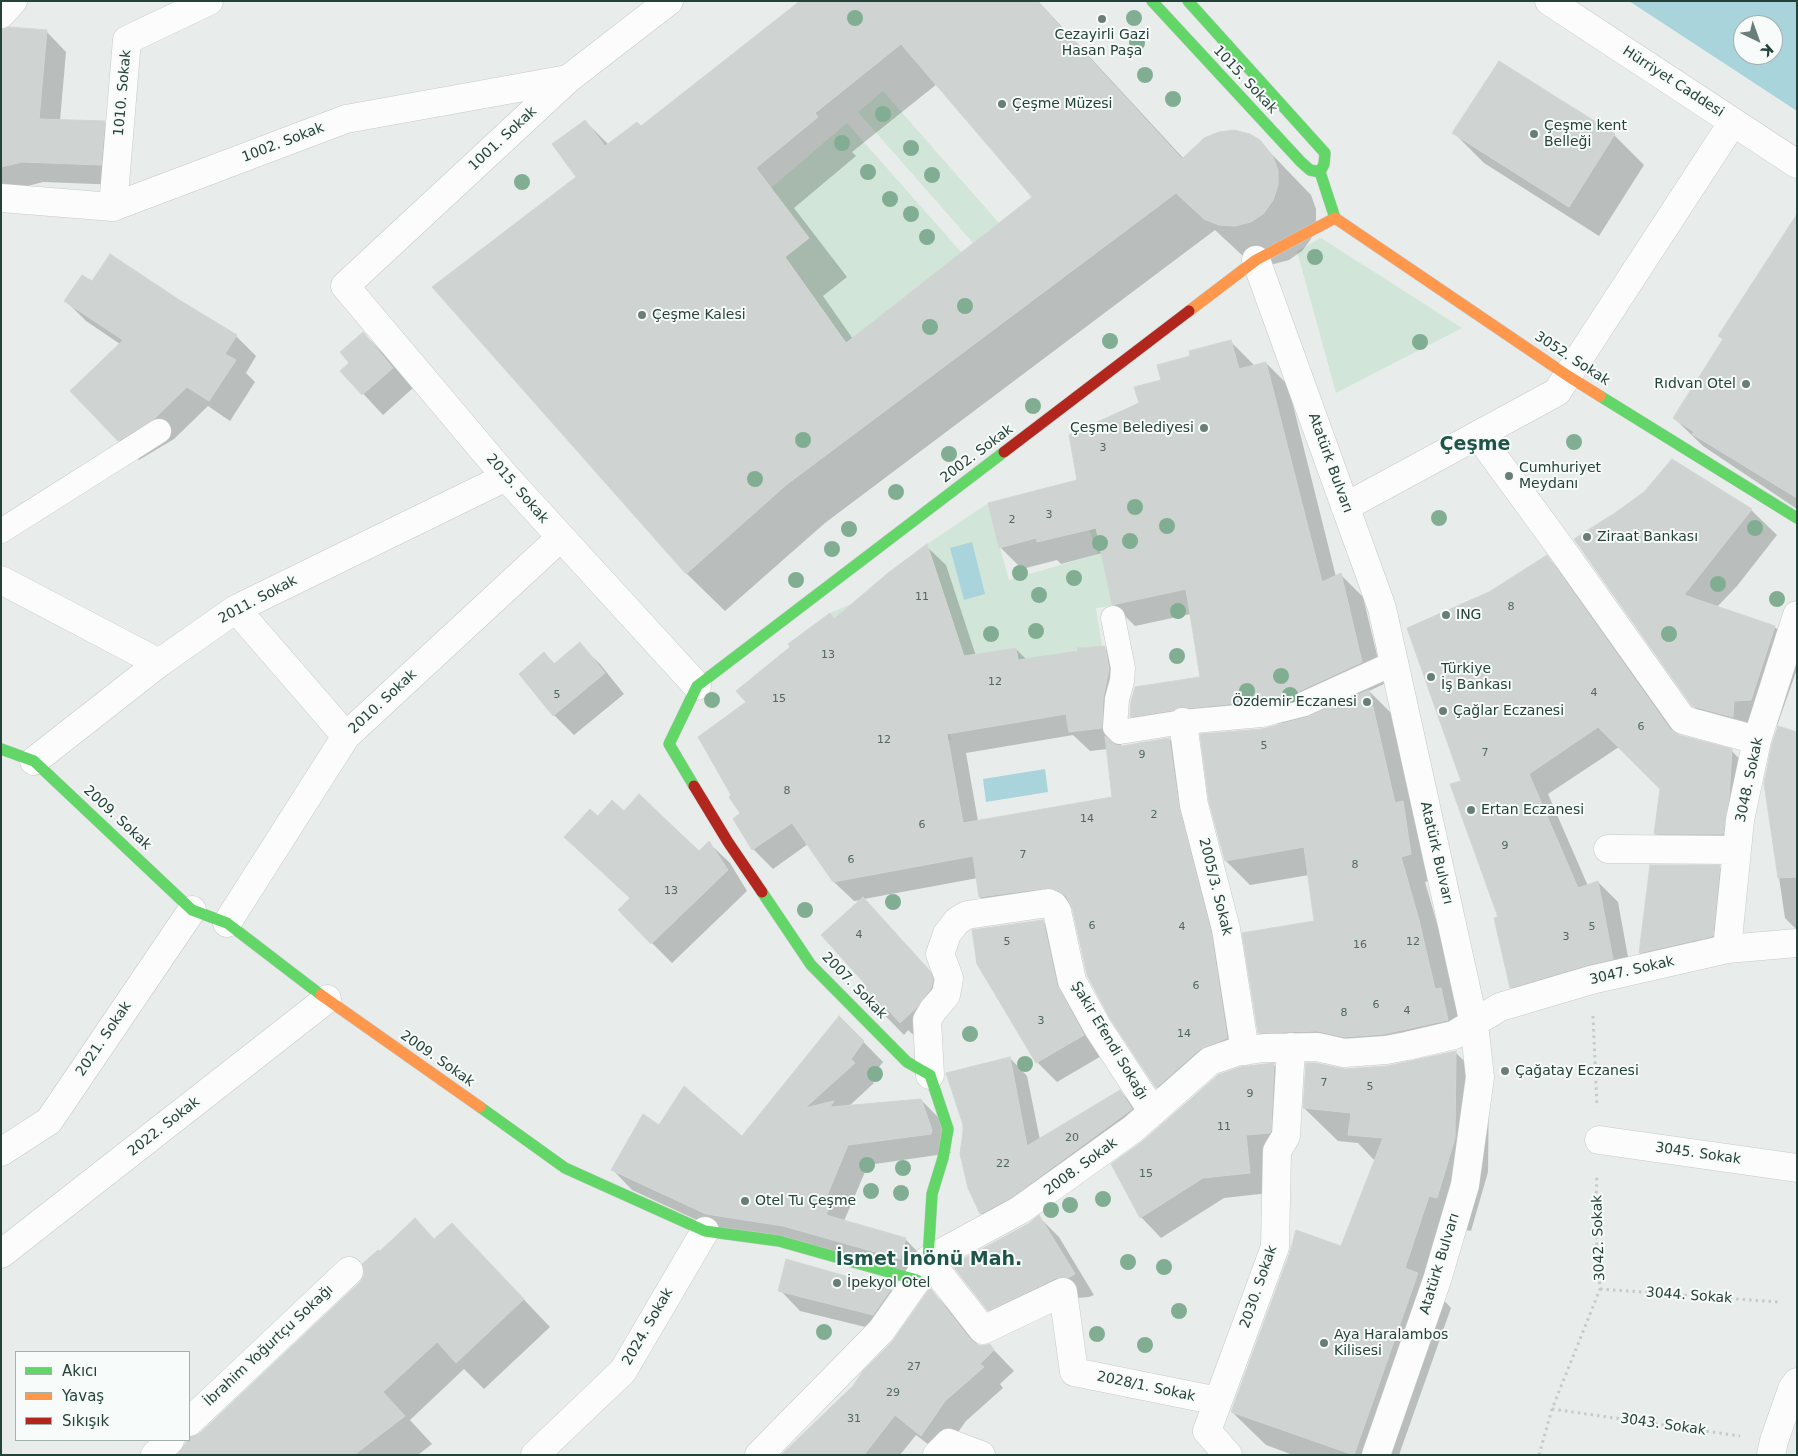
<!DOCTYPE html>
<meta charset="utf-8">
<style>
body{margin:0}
#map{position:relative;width:1798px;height:1456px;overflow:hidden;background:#e8edeb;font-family:"DejaVu Sans",sans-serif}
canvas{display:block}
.frame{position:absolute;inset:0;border:2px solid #24423a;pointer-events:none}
.legend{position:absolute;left:15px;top:1351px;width:175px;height:90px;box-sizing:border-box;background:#f7fbf9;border:1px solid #a3b1ad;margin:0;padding:6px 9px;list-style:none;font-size:15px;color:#24423a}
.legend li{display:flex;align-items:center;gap:10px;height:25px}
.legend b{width:25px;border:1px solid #a3b1ad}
.north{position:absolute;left:1733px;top:15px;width:50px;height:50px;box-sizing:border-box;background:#f7fbf9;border:1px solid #a3b1ad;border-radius:50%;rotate:138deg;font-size:14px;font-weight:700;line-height:20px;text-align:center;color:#24423a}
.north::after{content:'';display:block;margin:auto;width:18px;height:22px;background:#697e78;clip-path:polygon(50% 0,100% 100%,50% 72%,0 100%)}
</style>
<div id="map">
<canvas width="1798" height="1456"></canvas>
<div class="frame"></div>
<ul class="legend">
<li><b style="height:6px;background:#63d668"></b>Akıcı</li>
<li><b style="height:6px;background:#ff974d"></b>Yavaş</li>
<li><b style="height:6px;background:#b3261e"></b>Sıkışık</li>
</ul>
<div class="north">K</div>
</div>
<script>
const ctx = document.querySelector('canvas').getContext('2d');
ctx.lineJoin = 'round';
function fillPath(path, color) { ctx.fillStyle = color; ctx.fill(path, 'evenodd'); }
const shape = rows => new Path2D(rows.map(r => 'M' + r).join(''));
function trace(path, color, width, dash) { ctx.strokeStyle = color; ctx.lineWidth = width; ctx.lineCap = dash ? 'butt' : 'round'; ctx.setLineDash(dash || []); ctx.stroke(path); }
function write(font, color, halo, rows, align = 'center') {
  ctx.font = font + ' "DejaVu Sans",sans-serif'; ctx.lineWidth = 4; ctx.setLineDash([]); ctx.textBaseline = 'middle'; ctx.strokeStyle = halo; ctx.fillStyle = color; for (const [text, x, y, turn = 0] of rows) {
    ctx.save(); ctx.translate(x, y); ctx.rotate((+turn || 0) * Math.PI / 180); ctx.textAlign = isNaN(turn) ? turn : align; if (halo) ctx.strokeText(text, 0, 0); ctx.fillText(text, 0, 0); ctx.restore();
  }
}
fillPath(shape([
 [883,91,999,223,973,243,858,112],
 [847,123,962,253,846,343,785,257,809,238,771,188],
 [1321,238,1462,328,1336,393,1297,251],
 [988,503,1009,580,1098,554,1085,518,1120,511,1104,564,1112,606,1096,608,1102,646,1077,648,1075,651,1019,665,1016,648,935,661,951,740,925,745,830,613,853,603,955,629,927,544]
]), '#d1e6d8');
fillPath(shape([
 [1629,1,1797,1,1797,111],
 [1743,25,1773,25,1773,55,1743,55],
 [972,542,985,594,964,600,950,548],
 [1045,769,1048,792,986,802,983,779]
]), '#a9d4db');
fillPath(shape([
 [803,1,1038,1,1184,159,1259,141,1311,195,1316,209,1316,224,1311,239,1302,251,1289,260,1274,264,1244,257,1215,230,825,523,725,611,686,573,578,177,585,121,609,145,641,127],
 [937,84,1033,197,853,339,823,296,847,277,794,208,856,156,852,152],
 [1,30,46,31,66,52,60,121,104,122,124,143,121,185,43,182,1,193],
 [1499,62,1614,135,1644,165,1599,236,1484,163,1454,133],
 [1797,234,1797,509,1703,446,1674,418,1724,340,1720,336],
 [92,283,180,302,236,336,256,356,246,373,255,382,230,421,208,406,174,439,139,460,119,440,120,344,86,321,66,301],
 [363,333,383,353,413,388,383,415,342,371,351,363],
 [1231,342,1253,364,1254,366,1266,363,1288,385,1336,577,1341,575,1363,597,1384,684,1369,691,1393,715,1434,879,1425,882,1472,1044,1409,1058,1284,1057,1259,1032,1315,922,1309,875,1250,885,1226,861,1262,730,1286,724,1286,723,1212,729,1153,738,1131,716,1201,678,1191,614,1135,626,1113,604,1102,553,1061,564,1057,560,1022,569,1000,547,1079,481,1140,404,1163,381,1191,357],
 [1751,510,1777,535,1737,586,1717,607,1776,628,1797,648,1797,669,1777,726,1720,732,1693,706,1575,540],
 [926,546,946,565,976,656,1016,649,1027,660,1104,647,1124,667,1121,747,1169,739,1189,759,1246,1058,1220,1068,1176,1107,1157,1087,1074,908,1066,907,1000,916,980,897,978,878,864,899,950,993,921,1042,908,1030,904,1035,861,991,866,984,862,900,854,901,834,882,808,844,773,869,753,849,741,813,732,795,748,702,835,620],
 [1073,735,1090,751,1108,749,1113,798,978,821,966,753],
 [1547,557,1567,577,1680,737,1731,750,1751,771,1743,854,1675,853,1655,833,1661,789,1619,747,1548,794,1588,886,1598,882,1618,902,1632,979,1531,1007,1511,987,1500,918,1462,781,1490,593],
 [579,644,600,664,624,694,574,735,554,715,544,654,555,664],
 [1797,733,1797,930,1785,918,1765,783],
 [624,813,699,853,709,843,730,863,747,891,672,963,652,943,631,899,598,818],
 [1719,867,1739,887,1732,956,1660,973,1640,953],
 [1042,921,1063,941,1103,1055,1057,1082,1037,1062],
 [839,1017,883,1062,870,1079,874,1083,848,1107,921,1100,941,1120,951,1153,868,1165,844,1221,905,1239,925,1259,920,1278,727,1234,632,1190,613,1170,659,1127,742,1137],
 [1455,1052,1489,1085,1488,1172,1471,1231,1462,1229,1440,1296,1451,1308,1399,1455,1293,1455,1266,1445,1232,1412,1342,1248,1375,1161,1358,1143,1338,1141,1304,1108,1345,1070,1387,1067],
 [1010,1058,1027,1076,1040,1140,1120,1091,1137,1109,998,1231,981,1213],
 [1274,1065,1294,1085,1269,1193,1224,1198,1161,1238,1141,1217,1240,1068],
 [1039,1217,1059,1237,1094,1295,1089,1297,1077,1298,1009,1330,989,1310,1028,1225],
 [415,1220,435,1240,452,1224,550,1327,484,1389,464,1369,410,1420,432,1444,418,1455,179,1455,361,1283,380,1253],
 [787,1261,891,1290,911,1310,894,1334,800,1311,780,1290],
 [930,1290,950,1310,979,1346,989,1345,1014,1371,1000,1384,1003,1388,966,1421,942,1455,916,1435,900,1455,783,1455,853,1386,895,1341]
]), '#0003');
const building = shape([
 [800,1,1037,1,1182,159,1204,138,1219,132,1234,130,1250,134,1260,140,1272,155,1278,170,1278,185,1273,200,1264,213,1251,222,1235,226,1219,225,1204,219,1176,193,786,485,686,574,432,287,576,177,552,144,585,120,605,146,637,122,641,126,800,1],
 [901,44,1032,197,846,343,785,257,809,238,756,168,818,117,815,113,901,44],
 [9,27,47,30,39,119,105,121,101,165,22,162,1,167,1,29,9,27],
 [1499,61,1615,134,1569,207,1452,133,1499,61],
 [1797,214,1797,498,1692,434,1694,432,1673,418,1723,339,1718,336,1797,214],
 [110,254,181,301,237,335,225,354,236,360,209,401,187,387,154,419,118,441,70,391,123,340,64,301,82,275,92,281,110,254],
 [363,332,393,368,362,395,340,371,349,363,340,352,363,332],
 [1231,340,1239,369,1266,362,1322,582,1341,573,1362,662,1299,691,1259,701,1189,708,1181,707,1174,710,1130,717,1131,701,1135,687,1200,677,1186,589,1112,605,1096,528,1037,542,1036,538,999,548,988,503,1077,480,1069,435,1139,403,1134,387,1161,380,1157,365,1190,356,1189,351,1231,340],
 [1672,459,1752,509,1684,595,1775,626,1751,700,1734,701,1733,717,1692,706,1574,539,1615,513,1644,492,1672,459],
 [927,544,964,656,1016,648,1018,660,1077,651,1077,648,1105,646,1109,669,1103,698,1102,728,1069,732,1066,714,947,734,963,823,1112,797,1105,736,1115,745,1122,746,1169,738,1179,807,1211,932,1227,1038,1200,1049,1156,1088,1111,1020,1087,975,1072,907,1066,896,1059,891,1046,888,979,897,973,856,833,882,792,823,752,850,733,819,740,813,729,797,731,795,698,737,746,702,736,691,790,647,788,644,830,613,834,619,888,573,927,544],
 [1547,555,1670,729,1679,735,1732,749,1729,798,1723,834,1654,834,1660,789,1598,727,1529,774,1578,888,1598,881,1613,959,1587,965,1510,988,1494,918,1498,917,1450,784,1461,781,1407,628,1489,592,1547,555],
 [580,642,605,673,553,716,519,674,544,652,554,664,580,642],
 [1369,690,1395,803,1403,801,1411,854,1401,857,1419,920,1435,989,1441,988,1448,1020,1384,1034,1345,1037,1317,1031,1258,1033,1242,933,1314,921,1304,847,1225,861,1209,802,1200,734,1262,729,1307,717,1369,690],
 [1778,726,1797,732,1797,877,1778,878,1764,783,1772,744,1778,726],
 [639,794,699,851,709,841,728,870,651,944,618,910,630,898,564,837,590,809,598,816,612,800,624,811,639,794],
 [1650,865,1720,865,1713,936,1639,953,1650,865],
 [863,897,930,971,933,979,931,988,916,1008,900,1023,888,1010,883,1016,859,991,865,984,821,935,863,897],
 [1043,920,1057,985,1084,1035,1036,1063,977,964,972,930,1043,920],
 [839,1016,864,1041,851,1059,855,1063,805,1108,834,1101,830,1107,921,1099,932,1130,931,1134,848,1145,824,1203,830,1205,826,1215,906,1238,900,1259,783,1226,706,1214,611,1170,643,1114,659,1125,684,1086,742,1136,839,1016],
 [1456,1051,1455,1138,1437,1198,1429,1196,1405,1268,1418,1273,1354,1455,1231,1412,1290,1252,1296,1230,1341,1246,1383,1138,1348,1135,1351,1113,1303,1108,1306,1063,1315,1063,1345,1069,1387,1066,1456,1051],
 [1010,1057,1027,1146,1120,1090,1132,1109,1012,1197,980,1214,968,1188,960,1154,963,1132,963,1125,946,1073,1010,1057],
 [1274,1063,1271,1131,1270,1133,1246,1135,1250,1173,1203,1178,1140,1218,1111,1164,1143,1141,1218,1075,1240,1067,1274,1063],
 [1039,1215,1075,1274,1068,1278,1056,1278,988,1311,952,1265,1028,1224,1039,1215],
 [415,1218,434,1239,452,1223,524,1299,456,1363,437,1342,383,1392,405,1416,354,1455,177,1455,190,1437,200,1433,360,1282,364,1275,362,1264,378,1250,380,1251,415,1218],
 [786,1259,891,1289,873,1315,778,1291,786,1259],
 [930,1288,971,1340,976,1344,982,1346,990,1344,994,1350,980,1364,984,1367,945,1401,921,1436,895,1415,864,1455,781,1455,853,1386,863,1371,892,1342,930,1288]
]);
fillPath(building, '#cfd4d2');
trace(building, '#d1d6d4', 1);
const lane = shape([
 [1,531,159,431],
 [1113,618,1123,668,1122,681,1117,699,1115,727,1120,732,1183,722,1261,715,1304,704,1394,663]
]);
const street = shape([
 [669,1,568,79,345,286,506,477,697,686],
 [1549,1,1797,164],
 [1,14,13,1],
 [1,198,113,207,346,119,568,79],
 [113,207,127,40,209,1],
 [1256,260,1382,608,1474,1024,1480,1077,1465,1185,1437,1280,1376,1455],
 [1478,435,1560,547,1683,720,1757,740],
 [1345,507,1557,392,1733,122],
 [1,580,159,663],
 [236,609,346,736],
 [1183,722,1194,805,1226,929,1245,1051],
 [34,761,159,663,236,609,506,477],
 [1608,849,1737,850],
 [227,923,346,736,560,538],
 [1727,949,1740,820,1757,740,1797,615],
 [930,1075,927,1020,933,1010,946,995,949,978,940,954,947,934,957,921,967,915,1048,903,1053,905,1057,911,1072,981,1098,1028,1153,1112],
 [1599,1140,1797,1168],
 [1,1152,49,1121,192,910],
 [1,1254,327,999],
 [928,1260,983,1330,1063,1292,1074,1372,1218,1401],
 [189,1422,349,1271],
 [155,1455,170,1440],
 [535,1455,623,1371,705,1231],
 [759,1455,881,1331,917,1280,928,1260,1020,1210,1133,1129,1210,1061,1236,1052,1264,1048,1317,1047,1344,1053,1386,1050,1407,1046,1454,1035,1500,1007,1591,980,1727,949,1797,943],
 [937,1455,949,1443,981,1455],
 [1228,1455,1207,1431,1275,1247,1277,1151,1286,1136,1291,1047],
 [1771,1455,1774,1441,1792,1389,1797,1382]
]);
const fast = shape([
 [1152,1,1301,162,1310,170,1320,172],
 [1188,1,1325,153,1324,164,1320,172,1335,218],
 [1600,396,1797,518],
 [1,749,34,761,192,910,227,923,321,995],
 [694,786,669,744,697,686,1004,452],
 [762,892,811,965,907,1062,930,1075,948,1129,943,1158,932,1194,928,1260],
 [480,1107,565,1168,705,1231,779,1241,917,1280]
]);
const slow = shape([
 [1335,218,1568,376,1600,396],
 [1189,311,1256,260,1335,218],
 [321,995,480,1107]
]);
const jam = shape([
 [1004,452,1189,311],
 [694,786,728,842,762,892]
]);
trace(lane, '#c5cac8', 25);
trace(street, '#c5cac8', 29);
trace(fast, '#c3cbc8', 12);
trace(slow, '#c3cbc8', 12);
trace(jam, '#c3cbc8', 12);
trace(shape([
 [1593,1016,1597,1107],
 [1600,1289,1778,1302],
 [1552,1409,1740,1436],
 [1539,1455,1552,1409,1600,1289,1595,1221,1597,1175]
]), '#c3ccca', 3, [2.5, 4]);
trace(lane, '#fcfcfc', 24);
trace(street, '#fcfcfc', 28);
trace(fast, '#63d668', 11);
trace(slow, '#ff974d', 11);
trace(jam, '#b3261e', 11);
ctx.fillStyle = '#81ae93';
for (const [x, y] of [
 [855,18],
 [1134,18],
 [1137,43],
 [1145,75],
 [1173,99],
 [883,114],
 [842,143],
 [911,148],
 [868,172],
 [932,175],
 [522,182],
 [890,199],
 [911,214],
 [927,237],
 [1315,257],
 [965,306],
 [930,327],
 [1110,341],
 [1420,342],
 [1033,406],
 [803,440],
 [1574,442],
 [949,454],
 [755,479],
 [896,492],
 [1135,507],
 [1439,518],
 [1167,526],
 [1755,528],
 [849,529],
 [1130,541],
 [1100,543],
 [832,549],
 [1020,573],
 [1074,578],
 [796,580],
 [1718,584],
 [1039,595],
 [1777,599],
 [1178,611],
 [1036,631],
 [991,634],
 [1669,634],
 [1177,656],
 [1281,676],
 [1247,691],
 [1290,695],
 [712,700],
 [893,902],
 [805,910],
 [970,1034],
 [1025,1064],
 [875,1074],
 [867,1165],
 [903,1168],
 [871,1191],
 [901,1193],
 [1103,1199],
 [1070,1205],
 [1051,1210],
 [1128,1262],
 [1164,1267],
 [1179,1311],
 [824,1332],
 [1097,1334],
 [1145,1345]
]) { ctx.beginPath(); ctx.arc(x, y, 8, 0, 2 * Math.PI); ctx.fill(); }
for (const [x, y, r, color] of [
 [1102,19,5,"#697e78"],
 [1002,104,5,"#697e78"],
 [1534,134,5,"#697e78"],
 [642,315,5,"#697e78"],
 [1746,384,5,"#697e78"],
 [1204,428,5,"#697e78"],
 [1509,476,5,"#697e78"],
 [1587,537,5,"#697e78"],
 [1446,615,5,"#697e78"],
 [1431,677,5,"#697e78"],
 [1367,702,5,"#697e78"],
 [1443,711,5,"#697e78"],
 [1471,810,5,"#697e78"],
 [1505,1071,5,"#697e78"],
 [745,1201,5,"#697e78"],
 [837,1283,5,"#697e78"],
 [1324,1343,5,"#697e78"]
]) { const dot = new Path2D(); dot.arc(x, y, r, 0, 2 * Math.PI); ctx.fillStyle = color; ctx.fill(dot); trace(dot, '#f7fbf9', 2); }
write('11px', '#506761', null, [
 ["3",1103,448],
 ["3",1049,515],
 ["2",1012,520],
 ["11",922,597],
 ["8",1511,607],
 ["13",828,655],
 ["12",995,682],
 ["4",1594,693],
 ["5",557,695],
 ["15",779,699],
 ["6",1641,727],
 ["12",884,740],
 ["5",1264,746],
 ["7",1485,753],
 ["9",1142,755],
 ["8",787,791],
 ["2",1154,815],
 ["14",1087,819],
 ["6",922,825],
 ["9",1505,846],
 ["7",1023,855],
 ["6",851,860],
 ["8",1355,865],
 ["13",671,891],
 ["6",1092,926],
 ["4",1182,927],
 ["5",1592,927],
 ["4",859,935],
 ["3",1566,937],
 ["5",1007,942],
 ["12",1413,942],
 ["16",1360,945],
 ["6",1196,986],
 ["6",1376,1005],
 ["4",1407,1011],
 ["8",1344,1013],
 ["3",1041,1021],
 ["14",1184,1034],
 ["7",1324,1083],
 ["5",1370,1087],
 ["9",1250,1094],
 ["11",1224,1127],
 ["20",1072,1138],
 ["22",1003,1164],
 ["15",1146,1174],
 ["27",914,1367],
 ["29",893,1393],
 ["31",854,1419]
]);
write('14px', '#24423a', '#f7fbf9', [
 ["Cezayirli Gazi",1102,35,"center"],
 ["Hasan Paşa",1102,51,"center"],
 ["Çeşme Müzesi",1012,104],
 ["Çeşme kent",1544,126],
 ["Belleği",1544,142],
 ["Çeşme Kalesi",652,315],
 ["Rıdvan Otel",1736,384,"right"],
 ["Çeşme Belediyesi",1194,428,"right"],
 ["Cumhuriyet",1519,468],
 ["Meydanı",1519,484],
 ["Ziraat Bankası",1597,537],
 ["ING",1456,615],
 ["Türkiye",1441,669],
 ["İş Bankası",1441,685],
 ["Özdemir Eczanesi",1357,702,"right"],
 ["Çağlar Eczanesi",1453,711],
 ["Ertan Eczanesi",1481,810],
 ["Çağatay Eczanesi",1515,1071],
 ["Otel Tu Çeşme",755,1201],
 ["İpekyol Otel",847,1283],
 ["Aya Haralambos",1334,1335],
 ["Kilisesi",1334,1351]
], 'left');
write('14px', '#24423a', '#f7fbf9', [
 ["1015. Sokak",1245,80,47],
 ["Hürriyet Caddesi",1673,82,33],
 ["1010. Sokak",123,93,-85],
 ["1001. Sokak",503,139,-43],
 ["1002. Sokak",283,143,-21],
 ["3052. Sokak",1572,359,33],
 ["2002. Sokak",977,454,-37],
 ["Atatürk Bulvarı",1330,463,70],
 ["2015. Sokak",517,489,49],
 ["2011. Sokak",258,600,-28],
 ["2010. Sokak",383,702,-43],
 ["3048. Sokak",1750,780,-78],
 ["2009. Sokak",117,818,43],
 ["Atatürk Bulvarı",1436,853,77],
 ["2005/3. Sokak",1215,887,76],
 ["3047. Sokak",1632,971,-13],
 ["2007. Sokak",854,986,46],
 ["2021. Sokak",104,1039,-56],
 ["Şakir Efendi Sokağı",1109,1041,59],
 ["2009. Sokak",437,1059,35],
 ["2022. Sokak",164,1127,-38],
 ["3045. Sokak",1698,1154,8],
 ["2008. Sokak",1081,1167,-36],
 ["3042. Sokak",1599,1238,-92],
 ["Atatürk Bulvarı",1440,1264,-73],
 ["2030. Sokak",1259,1287,-71],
 ["3044. Sokak",1689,1296,4],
 ["2024. Sokak",648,1327,-60],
 ["İbrahim Yoğurtçu Sokağı",269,1346,-43],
 ["2028/1. Sokak",1146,1387,12],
 ["3043. Sokak",1663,1425,8]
]);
write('bold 19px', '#1f5548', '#f7fbf9', [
 ["Çeşme",1475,445],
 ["İsmet İnönü Mah.",929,1260]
]);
</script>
